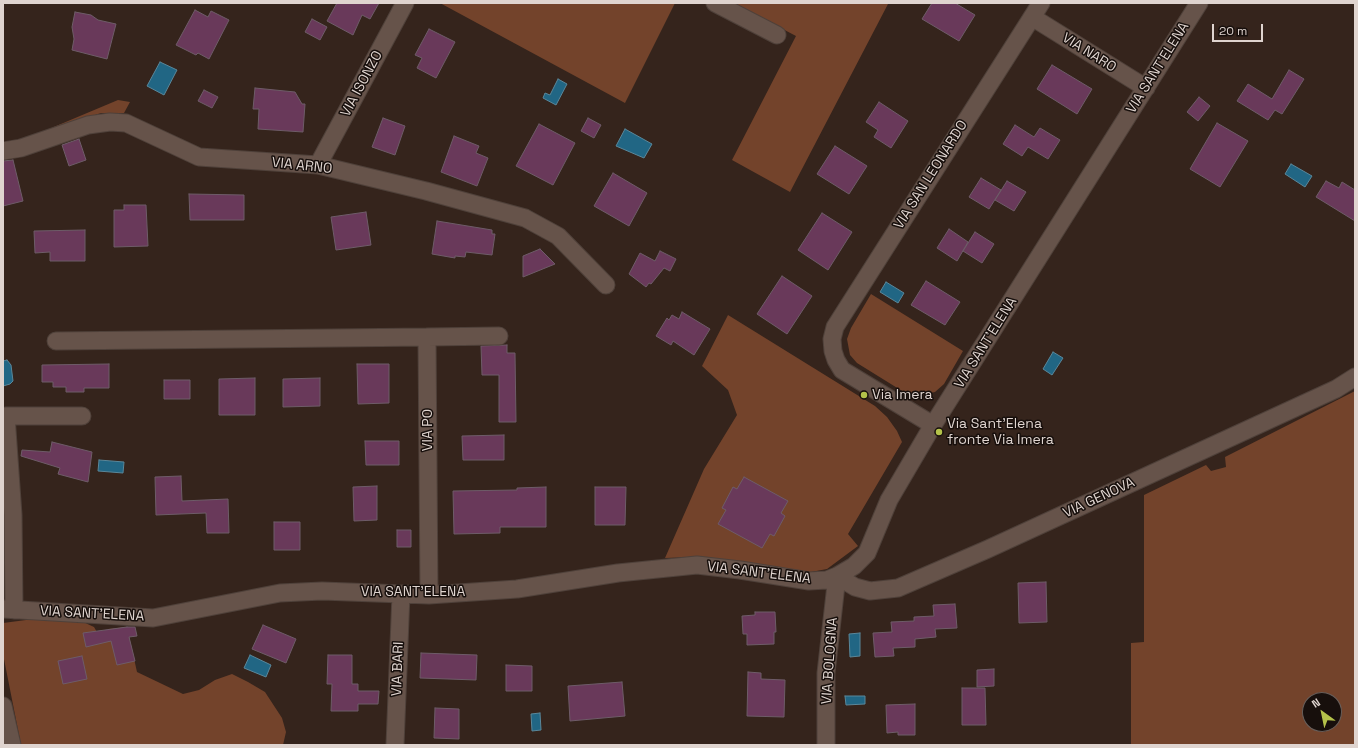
<!DOCTYPE html>
<style>
body{margin:0}
#map{position:relative;width:1358px;height:748px;overflow:hidden;background:#35241c;font-family:"Space Grotesk",sans-serif}
canvas{display:block}
.frame{position:absolute;inset:0;border:4px solid #dfd4cf;pointer-events:none}
.north{position:absolute;left:1302px;top:692px;width:40px;height:40px;box-sizing:border-box;background:#170f0c;border:1px solid #675e5a;border-radius:50%;rotate:327deg;font-size:11px;font-weight:700;line-height:16px;text-align:center;color:#dfd4cf}
.north::after{content:'';display:block;margin:auto;width:14px;height:18px;background:#b4c24a;clip-path:polygon(50% 0,100% 100%,50% 72%,0 100%)}
.scale{position:absolute;left:1212px;top:24px;width:51px;height:18px;box-sizing:border-box;border:2px solid #dfd4cf;border-top:0;padding-left:5px;font-size:12px;line-height:14px;white-space:nowrap;color:#dfd4cf;-webkit-text-stroke:3px #170f0c;paint-order:stroke}
</style>
<div id="map">
<canvas width="1358" height="748"></canvas>
<div class="frame"></div>
<div class="north">N</div>
<div class="scale">20 m</div>
</div>
<script>
const ctx = document.querySelector('canvas').getContext('2d');
ctx.lineJoin = 'round';
function fillPath(path, color) { ctx.fillStyle = color; ctx.fill(path, 'evenodd'); }
const shape = rows => new Path2D(rows.map(r => 'M' + r).join(''));
function trace(path, color, width, dash) { ctx.strokeStyle = color; ctx.lineWidth = width; ctx.lineCap = dash ? 'butt' : 'round'; ctx.setLineDash(dash || []); ctx.stroke(path); }
function write(font, color, halo, rows, align = 'center') {
  ctx.font = font + ' "Space Grotesk",sans-serif'; ctx.lineWidth = 3; ctx.setLineDash([]); ctx.textBaseline = 'middle'; ctx.strokeStyle = halo; ctx.fillStyle = color; for (const [text, x, y, turn = 0] of rows) {
    ctx.save(); ctx.translate(x, y); ctx.rotate((+turn || 0) * Math.PI / 180); ctx.textAlign = isNaN(turn) ? turn : align; if (halo) ctx.strokeText(text, 0, 0); ctx.fillText(text, 0, 0); ctx.restore();
  }
}
fillPath(shape([
 [440,3,675,3,625,103],
 [733,3,888,4,790,192,732,160,796,36],
 [118,100,130,102,124,113,101,113,18,142],
 [871,294,963,351,944,384,935,392,915,396,907,394,857,363,850,355,847,339,851,328],
 [728,315,875,406,887,417,897,431,902,442,848,534,858,546,827,569,811,572,694,557,665,558,704,469,737,415,728,390,702,366],
 [1355,391,1355,745,1131,745,1131,643,1144,642,1144,495,1206,465,1211,471,1226,467,1225,457],
 [1310,700,1334,700,1334,724,1310,724],
 [49,617,81,621,94,627,98,634,108,632,108,629,127,627,137,672,183,694,199,690,215,680,232,674,248,682,265,692,282,718,286,732,283,745,21,745,3,654,3,623]
]), '#73432b');
const water = shape([
 [160,62,177,70,164,95,147,86,160,62],
 [558,79,567,84,556,105,543,98,545,93,550,95,558,79],
 [625,129,652,144,644,158,616,146,625,129],
 [1291,164,1312,176,1305,187,1285,174,1291,164],
 [886,282,904,293,898,303,880,292,886,282],
 [1053,352,1063,358,1052,375,1043,369,1053,352],
 [7,360,11,365,13,381,10,384,3,386,3,361,7,360],
 [99,460,124,462,123,473,98,471,99,460],
 [860,633,860,656,850,657,849,634,860,633],
 [250,655,271,665,266,677,244,668,250,655],
 [845,696,865,696,865,704,846,705,845,696],
 [540,713,541,730,532,731,531,714,540,713]
]);
fillPath(water, '#216684');
trace(water, '#5a879a', 1);
const building = shape([
 [337,3,379,3,370,19,362,15,353,35,327,21,337,3],
 [932,3,955,3,975,15,959,41,922,19,932,3],
 [195,10,208,17,211,11,229,20,209,59,198,53,196,55,176,45,195,10],
 [75,12,91,15,98,20,116,24,107,59,72,50,74,39,72,27,75,12],
 [312,19,327,27,320,40,305,32,312,19],
 [429,29,455,42,436,78,417,68,422,58,415,55,429,29],
 [1052,65,1092,89,1077,114,1037,89,1052,65],
 [1289,70,1304,79,1282,114,1275,110,1268,120,1237,101,1248,84,1272,99,1289,70],
 [255,88,295,92,302,104,305,104,303,132,258,129,259,109,253,109,255,88],
 [204,90,218,97,212,108,198,101,204,90],
 [1199,97,1210,106,1198,121,1187,112,1199,97],
 [879,102,908,121,891,148,874,137,878,130,866,122,879,102],
 [383,118,405,126,395,155,372,147,383,118],
 [588,118,601,125,594,138,581,131,588,118],
 [1217,123,1248,141,1220,187,1190,169,1217,123],
 [539,124,575,143,553,185,516,166,539,124],
 [1015,125,1034,137,1040,128,1060,140,1048,159,1028,147,1022,156,1003,144,1015,125],
 [454,136,479,146,476,153,488,158,477,186,441,172,454,136],
 [79,139,86,160,69,166,62,145,79,139],
 [835,146,867,166,849,194,817,174,835,146],
 [13,160,23,201,3,206,3,161,13,160],
 [613,173,647,193,629,226,594,206,613,173],
 [981,178,1001,190,989,209,969,197,981,178],
 [1007,181,1026,192,1014,211,995,200,1007,181],
 [1326,181,1339,188,1342,182,1355,190,1355,221,1316,197,1326,181],
 [189,194,244,195,244,220,190,220,189,194],
 [124,205,146,205,148,246,114,247,114,210,124,210,124,205],
 [366,212,371,245,336,250,331,217,366,212],
 [822,213,852,232,828,270,798,250,822,213],
 [437,221,492,230,492,234,495,234,492,255,466,252,465,257,455,256,455,258,432,254,437,221],
 [949,229,968,242,957,261,937,248,949,229],
 [85,230,85,261,50,261,50,252,35,253,34,231,85,230],
 [975,232,994,244,982,263,963,251,975,232],
 [540,249,555,264,523,277,523,256,540,249],
 [660,251,676,259,670,271,664,268,651,284,649,283,646,287,629,274,640,253,655,261,660,251],
 [782,276,812,296,787,334,757,314,782,276],
 [926,281,960,302,945,325,911,305,926,281],
 [682,312,710,329,694,355,673,341,671,345,656,336,667,318,669,320,672,315,679,319,682,312],
 [507,345,507,353,515,353,516,422,499,422,499,375,482,375,481,346,507,345],
 [109,364,109,388,84,388,84,392,66,392,66,387,53,387,53,382,42,382,42,365,109,364],
 [357,364,389,364,389,403,358,404,357,364],
 [255,378,255,415,219,415,219,379,255,378],
 [320,378,320,406,283,407,283,379,320,378],
 [164,380,190,380,190,399,164,399,164,380],
 [504,435,504,460,463,460,462,436,504,435],
 [365,441,399,441,399,465,366,465,365,441],
 [52,442,92,452,88,482,58,474,60,468,21,456,22,450,50,452,52,442],
 [181,476,182,501,228,499,229,533,207,533,206,513,156,515,155,477,181,476],
 [744,477,788,501,781,513,785,516,774,536,770,534,762,548,718,524,726,510,722,508,733,487,737,489,744,477],
 [377,486,377,520,354,521,353,487,377,486],
 [546,487,546,527,500,527,500,533,454,534,453,491,517,490,517,488,546,487],
 [595,487,626,487,625,525,595,525,595,487],
 [274,522,300,522,300,550,274,550,274,522],
 [397,530,411,530,411,547,397,547,397,530],
 [1046,582,1047,622,1019,623,1018,583,1046,582],
 [955,604,957,628,935,629,936,637,915,639,915,647,893,648,894,656,875,657,873,633,892,632,891,622,914,621,914,617,934,616,933,605,955,604],
 [755,612,775,612,776,632,774,632,774,644,747,645,747,634,743,634,742,616,755,615,755,612],
 [263,625,296,639,286,663,252,649,263,625],
 [127,627,135,627,137,636,129,637,135,661,117,665,111,641,86,647,83,633,127,627],
 [421,653,477,655,476,680,420,678,421,653],
 [328,655,352,655,352,684,358,684,358,691,379,691,378,704,358,704,358,711,331,711,332,684,327,684,328,655],
 [82,656,87,679,63,684,58,661,82,656],
 [506,665,532,666,532,691,506,691,506,665],
 [994,669,994,686,977,687,977,670,994,669],
 [748,672,761,673,761,679,785,680,784,717,747,716,748,672],
 [622,682,625,716,570,721,568,686,622,682],
 [962,688,985,688,986,725,962,725,962,688],
 [915,704,915,735,898,735,898,732,887,733,886,705,915,704],
 [435,708,459,709,459,739,434,738,435,708]
]);
fillPath(building, '#69395a');
trace(building, '#6e5c68', 1);
const street = shape([
 [715,3,777,35],
 [1032,17,1146,88],
 [3,151,21,148,88,125,110,122,126,123,199,157,318,165,426,191,525,218,558,236,606,285],
 [318,165,405,3],
 [56,341,427,337],
 [933,425,842,370,836,360,833,351,832,339,835,327,1041,3],
 [429,595,427,337,499,336],
 [3,609,153,618,280,593,322,591,429,595,517,589,618,573,697,565,740,570,809,581,827,580,837,576,854,566,867,553,889,500,933,425,1199,3],
 [14,610,13,515,6,416,82,416],
 [3,706,12,745],
 [395,745,401,594],
 [826,745,826,673,837,576,855,587,870,591,898,588,988,549,1336,389,1355,377]
]);
trace(street, '#4f413a', 19);
trace(street, '#66534a', 17);
for (const [x, y, r, color] of [
 [864,395,4,"#b4c24a"],
 [939,432,4,"#b4c24a"]
]) { const dot = new Path2D(); dot.arc(x, y, r, 0, 2 * Math.PI); ctx.fillStyle = color; ctx.fill(dot); trace(dot, '#170f0c', 1.5); }
write('14px', '#dfd4cf', '#170f0c', [
 ["VIA NARO",1089,53,32],
 ["VIA SANT'ELENA",1158,68,-58],
 ["VIA ISONZO",362,84,-62],
 ["VIA ARNO",302,166,6],
 ["VIA SAN LEONARDO",931,175,-58],
 ["VIA SANT'ELENA",986,343,-58],
 ["VIA PO",428,430,-90],
 ["VIA GENOVA",1099,498,-25],
 ["VIA SANT'ELENA",759,573,7],
 ["VIA SANT'ELENA",413,592],
 ["VIA SANT'ELENA",92,614,3],
 ["VIA BOLOGNA",830,661,-86],
 ["VIA BARI",398,669,-88]
]);
write('14px', '#dfd4cf', '#170f0c', [
 ["Via Imera",872,395],
 ["Via Sant'Elena",947,424],
 ["fronte Via Imera",947,440]
], 'left');
</script>
